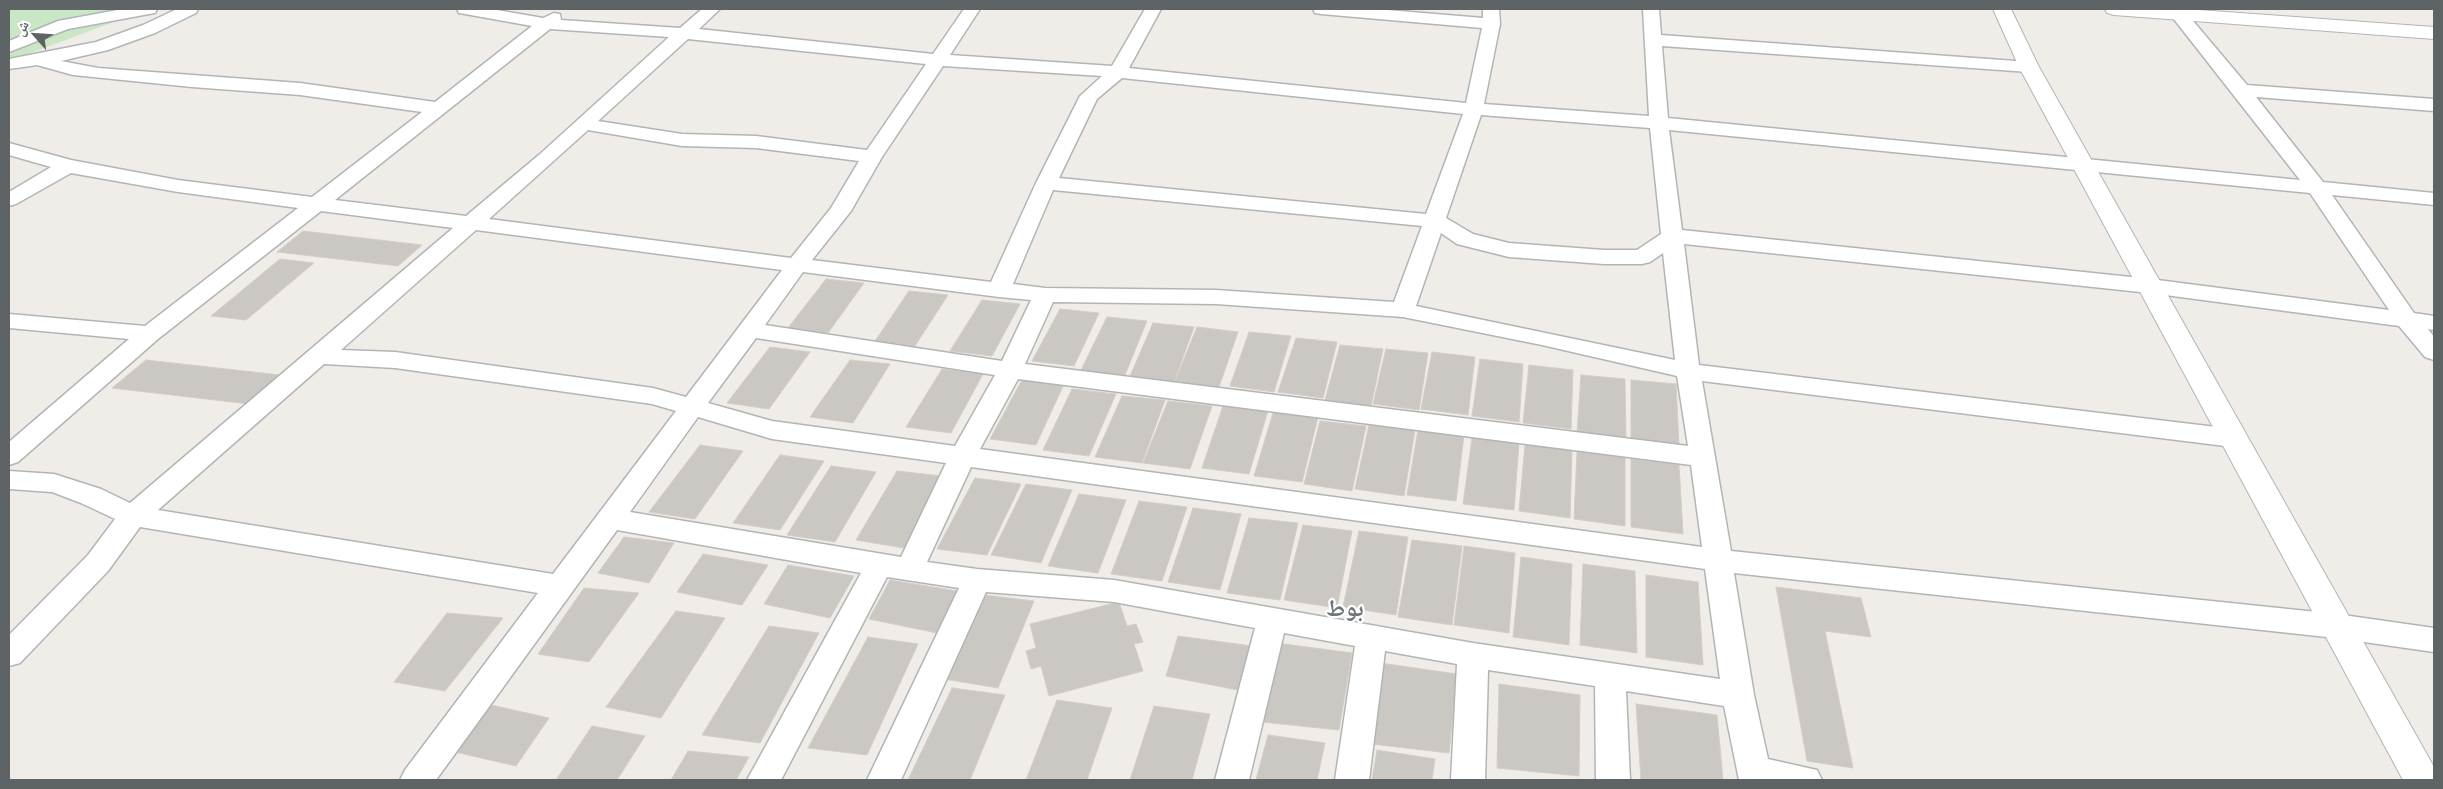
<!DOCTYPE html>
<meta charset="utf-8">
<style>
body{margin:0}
#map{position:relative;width:2443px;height:789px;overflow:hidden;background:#f0ece7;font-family:Commissioner,"Noto Naskh Arabic",sans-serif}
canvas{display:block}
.frame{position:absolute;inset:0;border:10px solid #5e6366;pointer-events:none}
.north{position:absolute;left:10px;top:10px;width:50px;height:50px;-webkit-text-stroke:4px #fff;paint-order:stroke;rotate:296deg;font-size:14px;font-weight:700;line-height:20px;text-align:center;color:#5e6366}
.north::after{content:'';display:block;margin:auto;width:18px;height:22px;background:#5e6366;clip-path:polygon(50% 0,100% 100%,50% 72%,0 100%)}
</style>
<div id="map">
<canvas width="2443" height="789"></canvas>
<div class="frame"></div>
<div class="north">ش</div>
</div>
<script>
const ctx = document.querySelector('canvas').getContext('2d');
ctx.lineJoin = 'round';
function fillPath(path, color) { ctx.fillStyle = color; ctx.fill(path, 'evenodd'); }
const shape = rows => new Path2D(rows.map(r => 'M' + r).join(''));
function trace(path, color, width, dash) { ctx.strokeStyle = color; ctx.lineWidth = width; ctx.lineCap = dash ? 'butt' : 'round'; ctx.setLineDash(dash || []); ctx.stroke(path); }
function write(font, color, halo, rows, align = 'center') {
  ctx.font = font + ' Commissioner,"Noto Naskh Arabic",sans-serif'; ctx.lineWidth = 4.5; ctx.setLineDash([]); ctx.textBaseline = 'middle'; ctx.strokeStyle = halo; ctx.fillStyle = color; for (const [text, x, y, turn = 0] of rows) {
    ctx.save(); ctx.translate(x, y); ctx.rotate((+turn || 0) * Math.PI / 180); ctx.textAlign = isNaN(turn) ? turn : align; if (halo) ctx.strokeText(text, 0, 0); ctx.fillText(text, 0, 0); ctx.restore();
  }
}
fillPath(shape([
 [9,9,149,9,9,61]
]), '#c9e6c5');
const building = shape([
 [303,231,422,245,398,266,277,252,303,231],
 [280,259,314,263,246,320,211,316,280,259],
 [826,279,864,283,828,333,788,328,826,279],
 [909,291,948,295,915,346,875,341,909,291],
 [982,300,1020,304,992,356,950,351,982,300],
 [1060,309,1099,313,1074,366,1032,361,1060,309],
 [1107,317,1147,321,1125,375,1081,370,1107,317],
 [1153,323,1194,327,1174,382,1130,376,1153,323],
 [1197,327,1238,332,1219,387,1175,381,1197,327],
 [1249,332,1291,336,1274,392,1230,386,1249,332],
 [1296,338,1337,342,1323,398,1278,392,1296,338],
 [1340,345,1383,349,1371,406,1325,400,1340,345],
 [770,347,810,352,769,409,727,403,770,347],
 [1386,349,1428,353,1419,410,1373,404,1386,349],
 [1432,352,1475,357,1468,415,1421,409,1432,352],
 [1480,359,1523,364,1519,422,1472,416,1480,359],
 [146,360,280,375,249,404,112,388,146,360],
 [850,360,890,364,853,423,810,417,850,360],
 [1529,365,1573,370,1571,429,1523,423,1529,365],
 [942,369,983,374,951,433,906,427,942,369],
 [1581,375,1625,379,1626,440,1577,433,1581,375],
 [1022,380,1064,384,1036,445,990,439,1022,380],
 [1631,380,1676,384,1679,445,1631,439,1631,380],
 [1072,389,1116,394,1089,456,1043,450,1072,389],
 [1122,396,1165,400,1142,463,1095,457,1122,396],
 [1168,401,1212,406,1190,469,1143,463,1168,401],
 [1223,406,1268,411,1249,474,1202,468,1223,406],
 [1273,413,1318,417,1302,482,1254,476,1273,413],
 [1320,421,1366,426,1352,491,1304,484,1320,421],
 [1369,425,1415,430,1404,496,1355,489,1369,425],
 [1418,430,1464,435,1456,501,1407,495,1418,430],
 [1472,438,1519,443,1514,510,1463,504,1472,438],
 [700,445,743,451,695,519,649,512,700,445],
 [1525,445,1572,450,1570,518,1519,511,1525,445],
 [1577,452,1625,457,1625,526,1574,519,1577,452],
 [780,455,824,461,780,530,733,523,780,455],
 [1631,459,1679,465,1683,534,1631,527,1631,459],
 [831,466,876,472,835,542,787,535,831,466],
 [897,471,942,476,904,548,856,540,897,471],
 [975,478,1021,484,987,555,937,549,975,478],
 [1026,484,1072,490,1041,563,991,555,1026,484],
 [1079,494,1126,500,1098,573,1048,566,1079,494],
 [1139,501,1187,507,1162,581,1111,574,1139,501],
 [1193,508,1241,514,1220,590,1168,582,1193,508],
 [1249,518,1298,523,1280,600,1227,593,1249,518],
 [1303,525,1352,531,1337,608,1284,600,1303,525],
 [1359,531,1408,537,1396,615,1343,607,1359,531],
 [624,537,674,543,649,583,598,573,624,537],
 [1412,540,1462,546,1452,625,1398,617,1412,540],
 [1464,546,1515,553,1509,633,1454,625,1464,546],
 [703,554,768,565,742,605,677,592,703,554],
 [1521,557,1572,564,1569,645,1513,637,1521,557],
 [1583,564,1635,571,1637,653,1580,645,1583,564],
 [788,565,854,576,830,618,764,604,788,565],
 [1646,575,1698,582,1703,665,1646,657,1646,575],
 [890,580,957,591,937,633,869,619,890,580],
 [1776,587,1861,598,1871,637,1825,631,1853,768,1807,761,1776,587],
 [584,588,639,593,589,662,538,654,584,588],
 [984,595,1034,601,998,688,944,679,984,595],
 [1119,602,1127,626,1136,624,1143,642,1134,644,1143,671,1049,696,1041,666,1031,669,1026,651,1036,648,1030,624,1119,602],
 [676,611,725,618,661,718,606,707,676,611],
 [447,613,503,618,445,691,394,682,447,613],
 [769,626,819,633,760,743,702,735,769,626],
 [1178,636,1252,646,1243,691,1166,676,1178,636],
 [868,637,918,644,867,755,808,748,868,637],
 [1277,643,1352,653,1339,730,1262,722,1277,643],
 [1380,663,1457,674,1449,753,1371,744,1380,663],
 [1499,684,1580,695,1579,776,1497,768,1499,684],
 [952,688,1005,695,970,780,908,780,952,688],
 [1057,700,1112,708,1087,780,1026,780,1057,700],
 [1636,704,1717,715,1723,780,1641,780,1636,704],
 [491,705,549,718,516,766,455,752,491,705],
 [1154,706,1210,714,1192,780,1130,780,1154,706],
 [592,726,645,736,617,780,556,780,592,726],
 [1268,735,1325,743,1317,780,1256,780,1268,735],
 [1377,750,1435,759,1432,780,1372,780,1377,750],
 [688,751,749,757,736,780,671,780,688,751]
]);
fillPath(building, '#cbc7c3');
trace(building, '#d4cdc5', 1);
const minor = shape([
 [123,9,157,9,155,13,149,14,68,29,9,52,9,41,58,21,123,9],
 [177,9,198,9,196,13,155,33,108,50,61,61,98,68,300,83,435,102,532,26,465,14,459,13,457,9,491,9,543,18,554,13,560,14,561,20,680,28,702,9,720,9,699,29,933,54,964,9,980,9,950,55,1112,66,1145,9,1161,9,1129,68,1466,103,1482,28,1321,14,1315,13,1313,9,1375,9,1483,18,1483,9,1499,9,1500,24,1484,104,1649,116,1643,9,1659,9,1661,35,2029,62,2035,63,2038,67,2035,71,2029,72,1662,46,1668,118,2300,180,2166,9,2183,9,2247,85,2434,99,2434,111,2256,97,2323,182,2434,193,2434,205,2332,195,2414,313,2434,316,2434,330,2428,329,2434,337,2434,360,2425,357,2399,326,2150,293,1684,244,1699,365,2233,429,2242,432,2246,438,2242,444,2233,447,1702,381,1731,551,2336,614,2434,628,2434,652,2336,638,1734,573,1754,695,1768,759,1817,770,1822,780,1739,780,1724,706,1626,691,1630,780,1596,780,1595,686,1488,670,1485,780,1451,780,1457,664,1385,651,1369,780,1335,780,1355,646,1284,633,1249,780,1215,780,1255,628,1114,602,986,592,901,780,867,780,959,588,887,577,781,780,747,780,861,573,617,530,436,780,400,780,405,770,538,593,140,527,108,571,20,663,9,666,9,635,88,555,115,519,81,503,52,492,9,489,9,471,54,474,101,489,130,503,453,228,321,211,158,339,18,462,9,465,9,442,129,339,9,328,9,314,145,326,298,208,178,192,71,173,16,204,9,206,9,192,51,167,9,155,9,143,71,160,178,180,312,197,422,112,300,95,192,87,73,75,37,65,9,69,9,59,96,42,143,25,177,9],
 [550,29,669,37,540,154,466,216,335,200,550,29],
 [688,39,926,64,867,150,756,136,682,134,598,121,688,39],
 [943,66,1102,76,1080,96,1036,183,991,282,812,260,851,211,882,157,943,66],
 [1122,78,1463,114,1426,214,1059,178,1097,99,1122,78],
 [1481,115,1650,128,1661,234,1637,250,1604,250,1509,243,1473,234,1446,218,1481,115],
 [588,130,682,146,756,148,859,161,831,208,791,258,489,219,588,130],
 [1669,130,2310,193,2389,310,2150,279,1682,230,1669,130],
 [1053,190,1422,226,1394,302,1216,290,1045,288,1013,284,1053,190],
 [476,230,782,270,686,397,653,388,395,352,341,350,476,230],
 [1441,233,1457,244,1509,257,1604,264,1642,264,1650,262,1663,253,1675,360,1416,306,1441,233],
 [803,272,999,297,1031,300,1002,361,765,325,803,272],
 [1053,302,1216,304,1403,317,1542,345,1677,376,1688,446,1025,364,1053,302],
 [756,338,995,375,955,446,772,421,708,403,756,338],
 [324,364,395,368,652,404,676,411,553,574,158,510,324,364],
 [1018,379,1691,465,1702,547,980,449,1018,379],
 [698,417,772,439,946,463,901,557,630,512,698,417],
 [971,467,1705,569,1720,679,1473,643,1114,580,977,569,927,562,971,467]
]);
const tertiary = shape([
 [1993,9,2011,9,2039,67,2434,767,2434,780,2403,780,2019,67,1993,9],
 [2105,9,2185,9,2434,27,2434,39,2114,15,2107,13,2105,9]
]);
trace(minor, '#b2b5b8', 3);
trace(tertiary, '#b2b5b8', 2);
fillPath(minor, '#fff');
fillPath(tertiary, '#fff');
write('bold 24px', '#6f7578', '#fff', [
 ["بوط",1345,608]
]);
</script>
